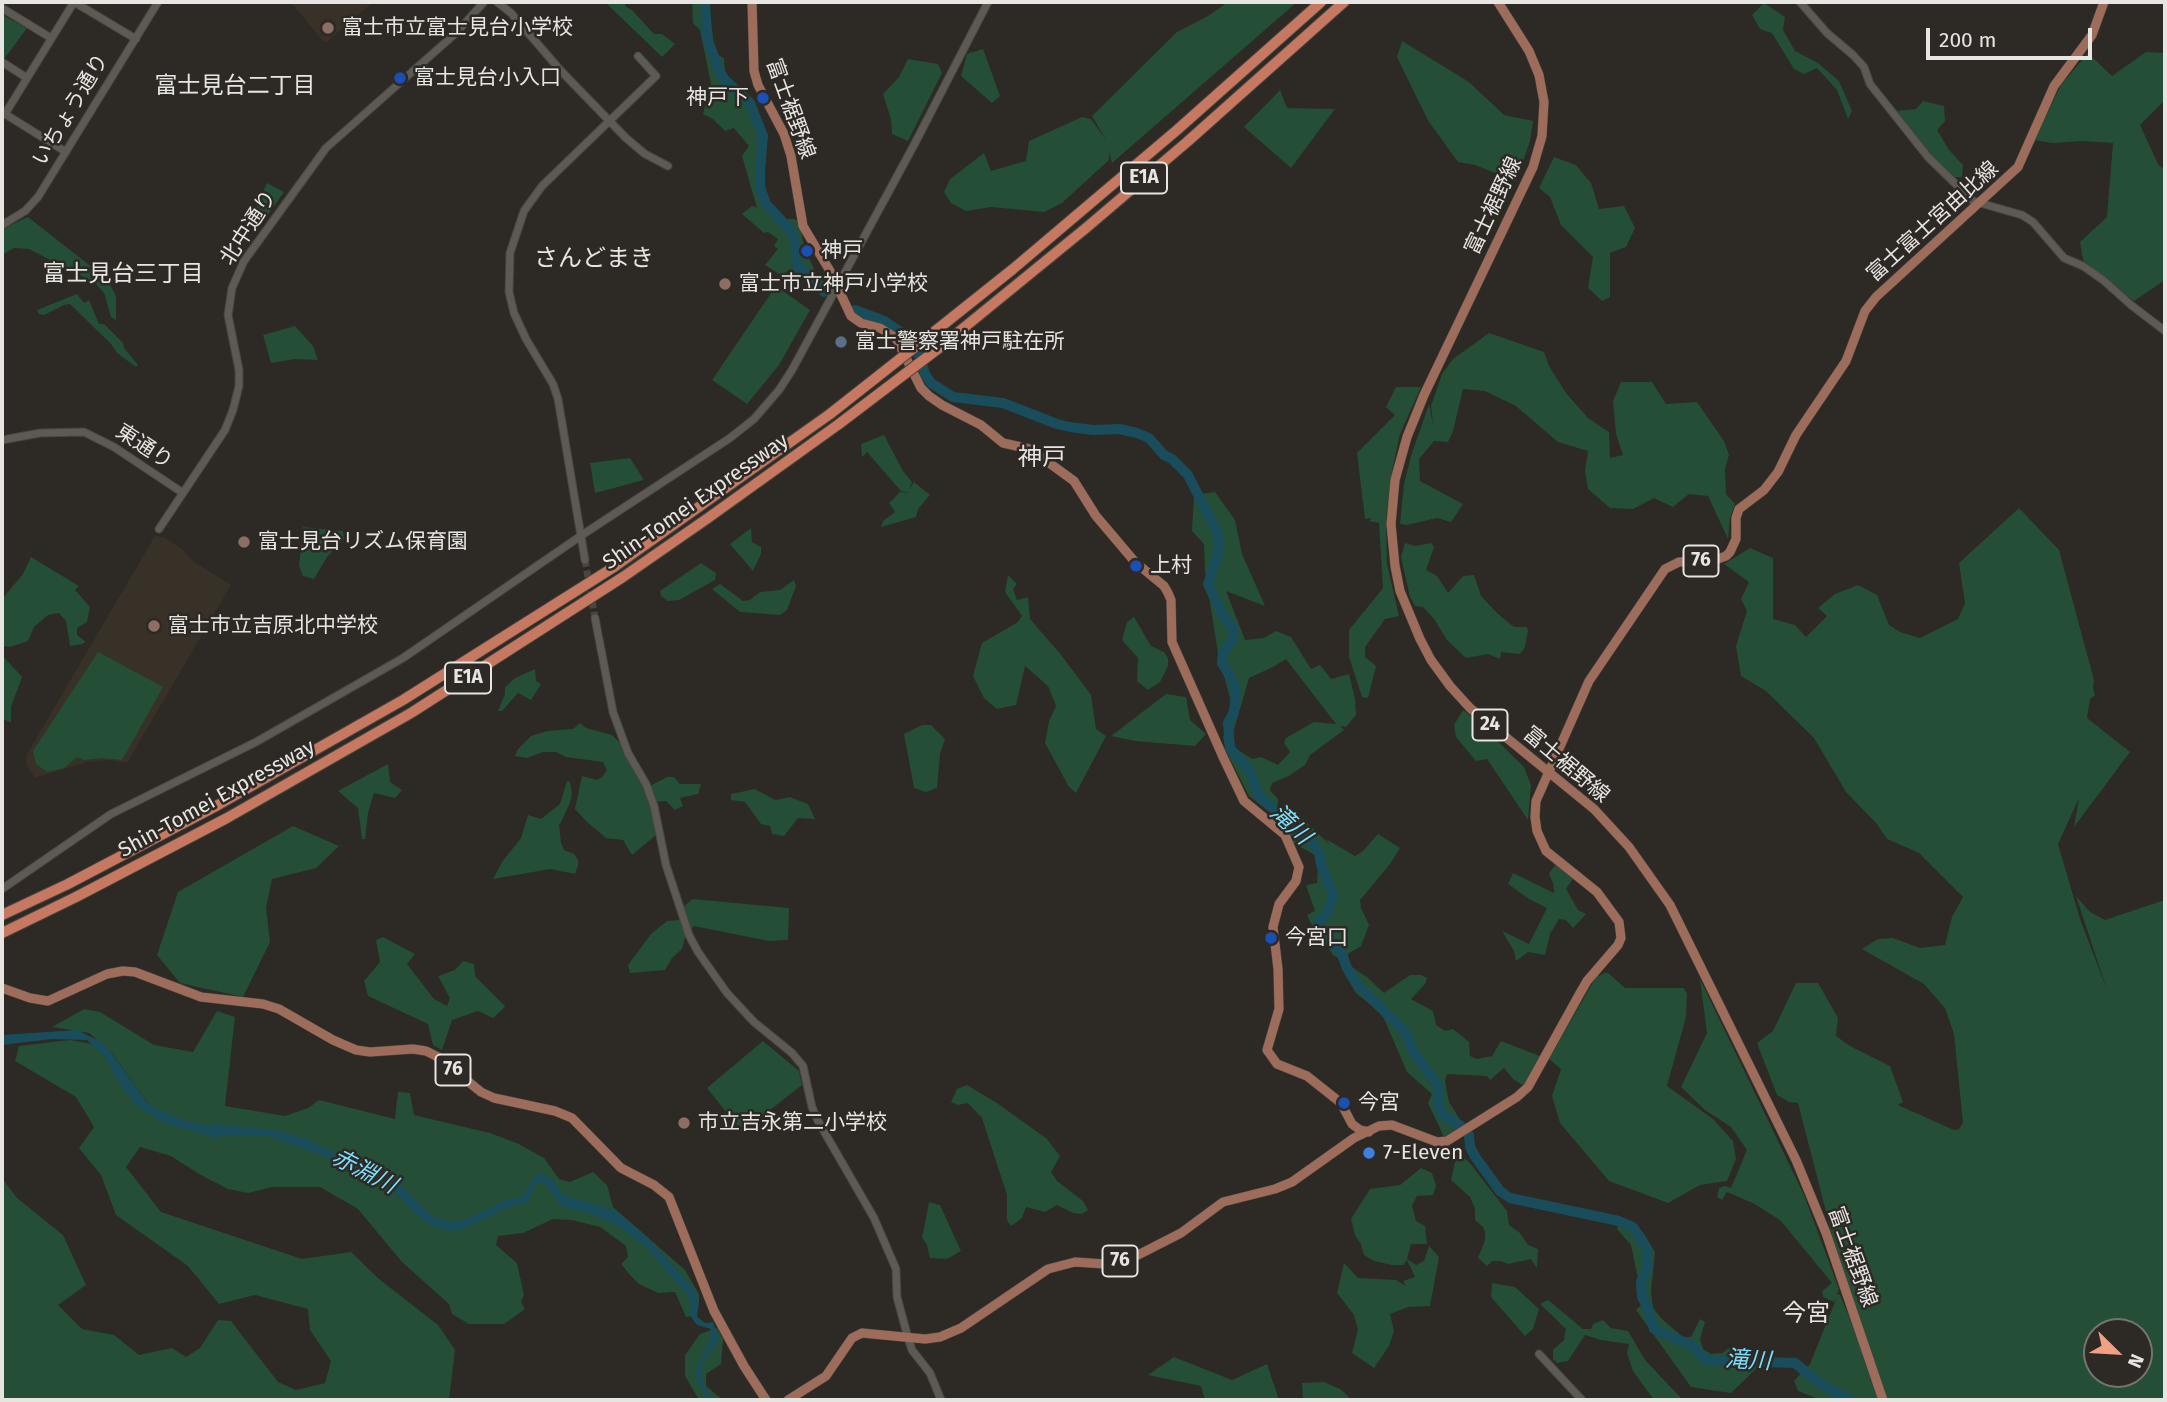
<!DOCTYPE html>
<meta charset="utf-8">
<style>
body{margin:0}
#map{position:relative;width:2167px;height:1402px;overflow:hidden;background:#2d2924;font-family:"Fira Sans",sans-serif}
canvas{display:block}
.frame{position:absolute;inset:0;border:4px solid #e7e5e2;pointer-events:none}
.north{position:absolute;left:2083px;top:1318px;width:70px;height:70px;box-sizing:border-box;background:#2d2924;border:2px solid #777470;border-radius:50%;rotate:114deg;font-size:19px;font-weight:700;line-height:28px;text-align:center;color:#e7e5e2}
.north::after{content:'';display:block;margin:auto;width:24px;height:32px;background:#f39f83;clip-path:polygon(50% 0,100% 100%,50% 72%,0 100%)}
.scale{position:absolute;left:1926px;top:28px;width:166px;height:32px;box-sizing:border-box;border:4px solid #e7e5e2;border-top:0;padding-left:9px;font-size:21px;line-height:24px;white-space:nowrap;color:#e7e5e2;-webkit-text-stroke:5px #2d2924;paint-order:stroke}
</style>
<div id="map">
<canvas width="2167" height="1402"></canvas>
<div class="frame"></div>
<div class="north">N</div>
<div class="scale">200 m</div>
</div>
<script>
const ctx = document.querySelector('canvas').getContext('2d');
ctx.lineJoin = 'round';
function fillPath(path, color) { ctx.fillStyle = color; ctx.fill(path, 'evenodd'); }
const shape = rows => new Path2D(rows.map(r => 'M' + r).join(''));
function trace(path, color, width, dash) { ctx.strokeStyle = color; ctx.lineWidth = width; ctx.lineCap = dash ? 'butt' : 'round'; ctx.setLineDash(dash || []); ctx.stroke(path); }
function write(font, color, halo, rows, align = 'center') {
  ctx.font = font + ' "Fira Sans","Noto Sans JP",sans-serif'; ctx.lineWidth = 5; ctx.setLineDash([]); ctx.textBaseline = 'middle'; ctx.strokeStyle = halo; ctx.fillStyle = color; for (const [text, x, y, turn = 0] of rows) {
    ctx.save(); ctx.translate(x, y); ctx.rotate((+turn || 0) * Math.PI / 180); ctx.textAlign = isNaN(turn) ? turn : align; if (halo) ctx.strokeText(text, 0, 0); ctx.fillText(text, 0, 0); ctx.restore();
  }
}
fillPath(shape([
 [291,2,373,2,327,42,323,41],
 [155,536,164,537,183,550,194,562,231,585,127,763,110,760,87,762,35,778,26,764,27,754]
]), '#383127');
fillPath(shape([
 [605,2,626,2,625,6,632,10,654,34,662,34,675,44,662,57],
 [692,2,708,2,709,4,715,53,724,58,726,86,752,110,760,128,766,199,786,219,795,219,800,224,804,247,814,269,809,276,814,289,790,269,782,276,765,265,778,249,774,246,778,239,768,232,764,233,742,214,752,206,757,208,742,156,749,146,734,128,725,131,713,119,703,114,711,84,700,30,693,23],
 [1228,2,1297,2,1112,163,1109,152,1109,160,1062,203,1044,212,991,207,966,211,951,203,944,192,950,179,984,153,991,171,1026,161,1029,141,1082,117,1091,119,1106,140,1092,116,1177,32,1208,16],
 [1764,3,1785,17,1783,30,1795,51,1818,63,1839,81,1852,111,1848,119,1837,90,1817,68,1804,74,1794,69,1772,33,1760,29,1752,15],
 [2,15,27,28,4,59,2,57],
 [1402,41,1469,82,1504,115,1533,121,1530,141,1516,181,1475,165,1458,162,1429,122,1413,90,1397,57],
 [983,49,1000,96,992,103,961,76,967,54],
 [2146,52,2165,53,2165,100,2140,125,2158,164,2165,170,2165,280,2134,301,2083,260,2080,242,2107,217,2113,143,2081,141,2053,143,2034,140,2061,85,2088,53,2112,76],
 [908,59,938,64,942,73,908,141,892,134,891,119,883,94,899,77],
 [1280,90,1287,108,1335,109,1291,168,1244,127],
 [1923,101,1944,106,1945,121,1937,130,1949,150,1963,165,1962,177,1953,177,1926,151,1896,111,1916,109],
 [1554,157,1576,165,1591,183,1599,209,1624,206,1635,228,1626,247,1610,253,1610,297,1602,301,1588,288,1593,257,1561,225,1550,197,1539,188],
 [267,183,284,192,259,227,256,215,257,204],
 [28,217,107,279,116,296,116,320,111,317,104,293,95,283,29,249,14,248,2,255,2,229],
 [776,286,810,310,779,365,747,404,712,380],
 [77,294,84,303,89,300,99,324,104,324,123,343,124,348,138,365,136,367,117,353,111,344,70,304,64,305,44,315,39,314,37,310],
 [295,326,313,346,318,360,295,359,271,363,263,335],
 [1489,333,1544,352,1549,366,1566,393,1588,418,1609,432,1610,458,1623,455,1616,434,1613,401,1621,382,1652,382,1666,404,1697,402,1724,441,1729,455,1725,469,1726,494,1735,504,1730,518,1728,539,1708,496,1689,494,1673,507,1654,498,1633,509,1610,508,1588,489,1585,472,1588,451,1558,442,1516,406,1485,391,1463,389,1453,431,1448,442,1434,441,1419,459,1420,481,1463,504,1451,522,1437,518,1407,525,1400,524,1404,484,1411,456,1429,404,1433,425,1431,406,1442,374,1453,359],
 [1396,387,1421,387,1400,434,1391,476,1386,519,1387,564,1399,616,1385,619,1365,647,1365,657,1376,666,1368,698,1362,697,1349,657,1349,630,1383,588,1379,523,1369,521,1372,518,1365,519,1357,453,1395,415,1386,407],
 [884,435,903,471,912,482,909,490,914,482,930,495,918,509,916,517,881,527,883,521,895,512,889,503,900,492,908,493,901,491,867,452,862,457,861,444],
 [630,458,644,480,595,493,590,463],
 [1215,492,1235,520,1242,554,1265,606,1226,591,1245,640,1264,638,1276,631,1291,637,1311,669,1320,665,1331,679,1349,674,1355,699,1356,715,1346,727,1340,726,1344,730,1310,755,1305,765,1289,776,1272,783,1270,790,1278,799,1277,810,1303,819,1330,845,1326,839,1355,856,1363,851,1378,834,1400,848,1390,864,1360,900,1361,908,1369,925,1361,946,1348,954,1350,966,1367,977,1384,993,1410,975,1421,975,1427,978,1425,984,1411,999,1433,1011,1436,1025,1445,1031,1453,1029,1469,1042,1470,1056,1477,1059,1492,1056,1501,1041,1540,1056,1524,1086,1513,1079,1504,1068,1490,1080,1487,1076,1447,1074,1445,1081,1449,1102,1462,1123,1453,1133,1444,1137,1428,1103,1432,1094,1407,1072,1382,1014,1356,993,1344,973,1340,959,1333,955,1325,943,1318,939,1307,915,1315,911,1306,885,1317,883,1318,865,1315,855,1292,842,1272,814,1249,796,1226,751,1223,737,1240,710,1232,706,1218,653,1205,571,1204,544,1192,531,1194,495],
 [1286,659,1336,724,1314,722,1286,738,1284,743,1290,752,1278,765,1261,757,1252,759,1235,748,1231,740,1249,678,1273,667],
 [2019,508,2059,550,2094,680,2093,688,2095,695,2090,699,2087,718,2130,752,2074,827,2079,798,2058,844,2080,919,2107,990,2076,896,2090,912,2105,920,2165,900,2165,1400,1821,1400,1798,1391,1794,1381,1810,1364,1837,1297,1834,1302,1823,1297,1822,1291,1832,1283,1781,1221,1755,1204,1727,1192,1722,1200,1717,1197,1719,1188,1725,1186,1731,1188,1747,1150,1731,1127,1705,1110,1681,1087,1707,1033,1700,979,1804,1195,1839,1289,1837,1294,1840,1295,1859,1340,1798,1103,1789,1102,1777,1095,1757,1043,1773,1031,1796,983,1818,983,1838,1018,1836,1036,1850,1046,1890,1066,1903,1102,1898,1105,1954,1130,1959,1129,1963,1123,1954,1034,1945,1008,1924,984,1862,949,1878,939,1893,938,1920,948,1945,945,1952,917,1963,897,1919,853,1887,839,1877,824,1846,792,1814,738,1766,691,1741,676,1736,646,1747,611,1741,599,1749,582,1724,564,1750,548,1773,558,1773,619,1795,625,1806,637,1827,616,1818,608,1835,594,1858,585,1877,595,1889,625,1900,632,1920,638,1958,619,1965,603,1959,563],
 [2097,1332,2139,1332,2139,1374,2097,1374],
 [303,527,343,531,344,539,327,557,314,579,303,576,299,566],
 [751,528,752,542,761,547,761,554,753,571,730,544],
 [1405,543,1415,546,1431,543,1434,547,1426,570,1437,576,1448,593,1463,576,1474,575,1481,596,1497,613,1514,627,1527,627,1528,631,1525,647,1520,654,1501,652,1500,659,1488,654,1466,658,1447,640,1434,619,1423,607,1415,606,1410,597,1401,557],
 [31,557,79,586,75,590,90,607,87,622,77,628,77,635,86,642,82,644,70,646,66,621,59,613,48,615,34,627,28,641,10,647,2,646,2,599,23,574],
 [701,563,716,573,715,580,679,600,668,601,661,596,660,591],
 [1008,575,1017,584,1013,589,1017,600,1028,597,1030,619,1062,656,1091,695,1096,729,1106,736,1076,793,1069,787,1045,743,1049,721,1056,706,1048,686,1025,666,1016,705,997,709,984,698,973,676,982,643,1018,622,1022,616,1005,592],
 [794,580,796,586,787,610,780,615,740,612,712,589,720,584,743,601,750,600,760,592,780,590],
 [1134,617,1151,646,1164,652,1168,658,1168,666,1160,682,1148,690,1137,681,1138,658,1122,640,1127,622],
 [98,652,163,687,122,760,102,758,84,760,77,757,64,768,47,772,36,764,33,751],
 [2,655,22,677,11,707,11,722,2,719],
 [535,669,536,681,541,684,531,700,518,693,502,711,498,711,505,694,505,687,515,678],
 [1166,694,1186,697,1190,720,1206,734,1195,746,1135,741,1111,736],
 [1463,710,1474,718,1524,767,1531,785,1528,820,1487,759,1476,761,1456,737,1454,725],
 [580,723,586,728,612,735,620,743,646,788,667,777,674,777,680,784,701,784,698,794,680,798,683,806,675,810,666,801,651,802,656,835,632,855,623,840,606,838,587,822,575,809,582,776,597,780,602,777,607,770,603,762,566,757,556,752,543,752,527,758,515,756,518,749,531,736,547,731,573,729],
 [922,725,931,725,945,739,940,754,937,788,926,792,914,788,904,734],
 [388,764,390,782,402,790,395,798,374,793,368,813,365,839,362,839,358,808,338,791],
 [567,781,570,782,572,794,570,803,560,824,559,823,561,843,564,850,574,854,578,860,578,866,575,874,550,869,493,879,502,862,521,838,528,815,541,819,560,804],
 [755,789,775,800,790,797,808,804,815,819,798,818,784,836,772,834,770,826,761,824,745,802,731,800,731,794],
 [293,826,339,846,316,868,272,879,266,908,270,942,243,997,180,983,157,955,178,892],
 [1555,865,1574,877,1566,889,1578,910,1586,914,1573,928,1566,920,1559,919,1550,934,1545,955,1528,952,1516,961,1514,951,1502,931,1529,944,1547,908,1529,899,1508,884,1513,873,1554,893,1553,883,1549,874],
 [693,899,789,908,788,940,769,941,694,926,686,934,682,949,672,958,665,970,630,973,628,965,651,934,667,921,679,920,684,906],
 [383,937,415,954,407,964,434,999,447,1006,450,998,438,976,455,970,463,961,474,964,475,976,505,1006,504,1008,493,1018,478,1011,452,1020,442,1050,433,1045,428,1024,368,996,364,981,380,962,376,940],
 [1607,972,1625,988,1684,988,1687,994,1686,1017,1667,1086,1713,1119,1733,1141,1736,1159,1727,1181,1700,1185,1668,1203,1609,1181,1560,1123,1552,1096,1561,1069,1549,1059,1596,977],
 [84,1009,100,1012,154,1045,193,1052,217,1011,235,1017,225,1106,285,1116,308,1108,319,1100,395,1119,398,1092,410,1093,414,1115,490,1133,519,1144,544,1158,559,1179,570,1182,593,1172,607,1185,613,1207,685,1270,699,1294,699,1303,692,1316,686,1317,675,1292,658,1293,639,1284,630,1275,621,1264,628,1257,626,1246,600,1227,572,1220,553,1219,523,1233,498,1236,496,1245,517,1263,524,1295,521,1302,525,1309,504,1324,469,1324,452,1314,449,1304,402,1262,358,1209,320,1187,272,1187,248,1193,228,1189,199,1174,171,1156,140,1147,126,1167,161,1212,302,1259,351,1252,379,1279,438,1325,455,1350,449,1400,2,1400,2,1178,17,1198,63,1235,86,1285,58,1305,82,1329,114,1335,139,1355,172,1348,186,1357,200,1348,218,1320,231,1321,278,1382,296,1390,325,1383,331,1361,310,1330,308,1309,255,1295,219,1304,188,1266,116,1215,101,1175,79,1148,94,1127,76,1097,15,1061,19,1046,70,1040,93,1044,152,1109,111,1052,89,1033,52,1027],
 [763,1041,799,1071,802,1085,742,1132,707,1088],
 [967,1085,997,1103,1047,1139,1060,1156,1051,1172,1057,1181,1083,1201,1088,1210,1082,1214,1073,1213,1057,1205,1045,1212,1026,1207,1022,1218,1011,1226,1007,1220,1007,1195,982,1118,968,1103,958,1105,951,1102,957,1089],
 [1457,1153,1469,1162,1507,1211,1509,1225,1520,1233,1528,1245,1538,1249,1537,1268,1531,1259,1508,1264,1500,1261,1492,1261,1487,1266,1478,1258,1485,1240,1485,1232,1483,1227,1475,1220,1475,1209,1470,1197,1451,1180],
 [1421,1168,1432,1173,1436,1186,1433,1195,1417,1196,1412,1206,1416,1221,1425,1226,1427,1244,1411,1244,1407,1259,1416,1265,1424,1261,1429,1246,1439,1257,1430,1306,1408,1307,1390,1314,1394,1331,1389,1346,1374,1368,1352,1353,1358,1330,1354,1315,1337,1293,1344,1263,1358,1278,1396,1280,1406,1286,1403,1281,1415,1277,1407,1260,1403,1265,1392,1265,1374,1261,1364,1255,1361,1244,1355,1235,1351,1219,1370,1189,1400,1185],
 [929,1202,940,1205,961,1251,947,1259,930,1258,927,1245,922,1238],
 [1624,1218,1643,1232,1655,1252,1651,1291,1653,1308,1662,1319,1683,1337,1691,1337,1700,1319,1705,1322,1700,1339,1703,1349,1711,1354,1722,1353,1729,1348,1766,1354,1760,1365,1731,1393,1691,1387,1636,1310,1643,1303,1631,1245,1617,1229,1619,1220],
 [1492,1283,1515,1287,1539,1309,1533,1329,1525,1336,1491,1297],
 [1548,1300,1583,1329,1591,1329,1593,1324,1603,1320,1611,1328,1628,1331,1645,1360,1683,1400,1654,1400,1633,1371,1627,1353,1629,1344,1601,1340,1585,1335,1568,1361,1557,1363,1553,1359,1553,1350,1564,1340,1566,1329,1540,1304],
 [717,1328,723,1339,721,1364,706,1374,706,1386,723,1400,699,1400,685,1376,685,1355,700,1334],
 [1174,1357,1232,1380,1267,1364,1279,1400,1205,1400,1201,1386,1148,1375],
 [1324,1382,1340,1389,1349,1397,1348,1400,1303,1400,1302,1383]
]), '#244e36');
fillPath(shape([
 [77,1030,105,1044,149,1105,182,1120,212,1127,214,1124,276,1130,307,1139,359,1165,396,1180,432,1216,447,1221,461,1221,508,1199,522,1197,534,1177,539,1173,552,1179,563,1195,615,1210,645,1235,693,1288,699,1302,697,1317,705,1323,713,1322,718,1335,717,1343,701,1364,701,1378,707,1391,715,1400,710,1400,706,1396,698,1383,696,1369,710,1340,711,1329,697,1325,689,1314,691,1303,687,1294,646,1247,618,1226,592,1214,561,1206,543,1182,534,1184,529,1202,506,1208,463,1229,449,1231,429,1224,413,1212,389,1184,360,1174,329,1158,269,1136,219,1136,211,1141,211,1136,164,1123,137,1106,122,1087,105,1057,87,1040,52,1039,2,1045,2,1035]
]), '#1a4d5b');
trace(shape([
 [705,2,707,38,719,70,724,79,750,103,763,136,760,170,760,187,766,204,792,232,795,244,797,265,820,285,824,292],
 [855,310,884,321,902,333,920,357,925,374,931,383,953,397,1003,403,1057,424,1070,427,1093,430,1119,429,1137,433,1149,438,1164,455,1172,459,1188,475,1219,536,1219,551,1208,584,1221,612,1234,630,1232,641,1223,652,1222,663,1232,680,1236,693,1234,712,1228,723,1230,748,1250,771,1259,796,1312,842,1319,852,1321,865,1333,895,1328,912,1319,921,1319,926,1326,931,1342,955,1347,968,1357,984,1407,1034,1412,1050,1438,1085,1439,1095,1438,1105,1444,1116,1460,1125,1469,1135,1470,1147,1476,1158,1500,1191,1510,1198,1619,1221,1633,1227,1646,1247,1648,1267,1641,1282,1642,1297,1647,1306,1654,1329,1693,1346,1706,1360,1795,1363,1822,1385,1850,1400]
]), '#1a4d5b', 10);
trace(shape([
 [585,560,595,618]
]), '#494540', 7, [7, 3.5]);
const minor = shape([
 [74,2,136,39],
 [497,2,511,13,561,71,626,138,645,154,668,166],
 [1800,2,1827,33,1853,55,1864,67,1870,84,1928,157,1973,201,2022,215,2033,222,2064,258,2083,266,2103,280,2131,305,2165,331],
 [2,8,51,38],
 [2,62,27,78],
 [66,152,5,114,74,2],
 [2,225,25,211,38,197,158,2],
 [2,440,40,433,84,432,114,447,183,493],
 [159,529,225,430,233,410,239,386,239,370,228,315,232,288,244,261,326,148,456,33,484,2],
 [585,560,558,399,553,384,526,339,514,313,509,292,510,253,524,211,542,186,656,76,638,56],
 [595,618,613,712,628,753,646,784,654,806,666,865,689,935,698,952,727,993,754,1022,792,1053,803,1066,812,1107,818,1121,874,1218,896,1269,897,1297,908,1338,912,1350,930,1373,941,1400],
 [2,889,111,814,256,742,403,658,582,535,730,438,754,419,779,390,792,370,914,145,988,2],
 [1539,1354,1582,1400]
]);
const major = shape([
 [752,2,754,71,758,85,784,134,791,156,803,226,830,271,851,316,861,323,880,328,896,338,921,388,929,396,942,405,981,425,1003,443,1030,449,1074,481,1096,516,1135,562,1164,586,1168,593,1171,600,1172,642,1223,757,1244,801,1285,835,1299,867,1296,881,1279,904,1273,927,1278,969,1279,1009,1267,1050,1277,1064,1307,1076,1341,1103,1352,1124,1360,1130,1369,1132],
 [1498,2,1529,51,1539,75,1544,102,1542,136,1533,167,1424,395,1407,437,1395,480,1391,524,1395,566,1400,591,1420,639,1431,660,1450,686,1470,708,1594,809,1629,847,1670,905,1796,1160,1826,1233,1883,1400],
 [2,988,30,998,48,1001,107,974,123,971,135,972,201,997,263,1004,279,1009,333,1040,356,1050,370,1052,413,1049,426,1051,438,1057,481,1092,494,1098,555,1111,572,1118,621,1168,654,1185,669,1197,714,1311,744,1366,766,1400],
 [788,1400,826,1376,852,1338,862,1333,925,1339,940,1337,961,1328,1048,1269,1075,1262,1105,1264,1138,1255,1181,1233,1223,1202,1275,1189,1292,1182,1354,1138,1379,1126,1392,1125,1437,1142,1447,1141,1517,1097,1528,1087,1579,995,1587,981,1618,945,1621,938,1619,922,1597,892,1546,851,1537,831,1535,817,1536,801,1589,681,1665,569,1679,562,1715,560,1726,556,1730,552,1736,539,1736,518,1739,509,1764,490,1778,472,1796,435,1846,361,1865,311,1876,297,2018,167,2054,86,2092,35,2104,2]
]);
const highway = shape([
 [929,336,1013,269,1177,130,1321,2],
 [939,348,1086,228,1187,142,1344,2],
 [2,915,68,884,218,805,403,700,614,567,830,414],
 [2,933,76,897,227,818,411,713,623,577,708,518,839,424]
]);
trace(minor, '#474540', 9);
trace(major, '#474540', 10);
trace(highway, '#474540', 12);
trace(minor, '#5d5953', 7);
trace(major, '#9d6c5b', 9);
trace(highway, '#c77861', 10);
const highwayBridge = shape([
 [830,414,929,336],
 [839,424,939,348]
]);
trace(highwayBridge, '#474540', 12, []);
trace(highwayBridge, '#c77861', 10);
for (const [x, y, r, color] of [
 [328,28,7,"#8d6e63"],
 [400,78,7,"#1a4fb4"],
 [763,98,7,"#1a4fb4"],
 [807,251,7,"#1a4fb4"],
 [725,284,7,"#8d6e63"],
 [841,342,7,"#5c6f8a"],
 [244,542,7,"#8d6e63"],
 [1136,566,7,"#1a4fb4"],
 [154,626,7,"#8d6e63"],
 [1271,938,7,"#1a4fb4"],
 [1344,1103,7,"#1a4fb4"],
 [684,1123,7,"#8d6e63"],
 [1369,1153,7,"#3f7fe0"]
]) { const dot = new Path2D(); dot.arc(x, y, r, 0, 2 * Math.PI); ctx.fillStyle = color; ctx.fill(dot); trace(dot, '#2d2924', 2.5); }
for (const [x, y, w] of [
 [1144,178,46],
 [1701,561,35],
 [468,678,46],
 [1490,725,35],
 [453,1070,35],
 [1120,1261,35]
]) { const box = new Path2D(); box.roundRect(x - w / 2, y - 15.5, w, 31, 5); ctx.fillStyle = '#2d2924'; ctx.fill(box); trace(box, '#e7e5e2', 2); }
write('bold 19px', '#e7e5e2', null, [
 ["E1A",1144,178],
 ["76",1701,561],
 ["E1A",468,678],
 ["24",1490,725],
 ["76",453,1070],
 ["76",1120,1261]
]);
write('21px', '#e7e5e2', '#2d2924', [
 ["富士市立富士見台小学校",342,28],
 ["富士見台小入口",414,78],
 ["神戸下",749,98,"right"],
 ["神戸",821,251],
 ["富士市立神戸小学校",739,284],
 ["富士警察署神戸駐在所",855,342],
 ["富士見台リズム保育園",258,542],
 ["上村",1150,566],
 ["富士市立吉原北中学校",168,626],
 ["今宮口",1285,938],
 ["今宮",1358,1103],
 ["市立吉永第二小学校",698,1123],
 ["7-Eleven",1383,1153]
], 'left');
write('21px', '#e7e5e2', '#2d2924', [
 ["富士裾野線",790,109,70],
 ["いちょう通り",71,110,-59],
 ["富士裾野線",1494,206,-65],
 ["富士富士宮由比線",1933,222,-42],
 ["北中通り",249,228,-57],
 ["東通り",144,447,33],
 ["Shin-Tomei Expressway",696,502,-35],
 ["富士裾野線",1566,765,40],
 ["Shin-Tomei Expressway",217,799,-29],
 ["富士裾野線",1852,1257,70]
]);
write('23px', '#e7e5e2', '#2d2924', [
 ["富士見台二丁目",235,87],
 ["富士見台三丁目",123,275]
]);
write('italic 23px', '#7bdefb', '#2d2924', [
 ["滝川",1290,825,43],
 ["赤淵川",364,1172,27],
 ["滝川",1748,1361,3]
]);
write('24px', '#e7e5e2', '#2d2924', [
 ["さんどまき",594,259],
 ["神戸",1042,458],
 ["今宮",1806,1314]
]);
</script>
